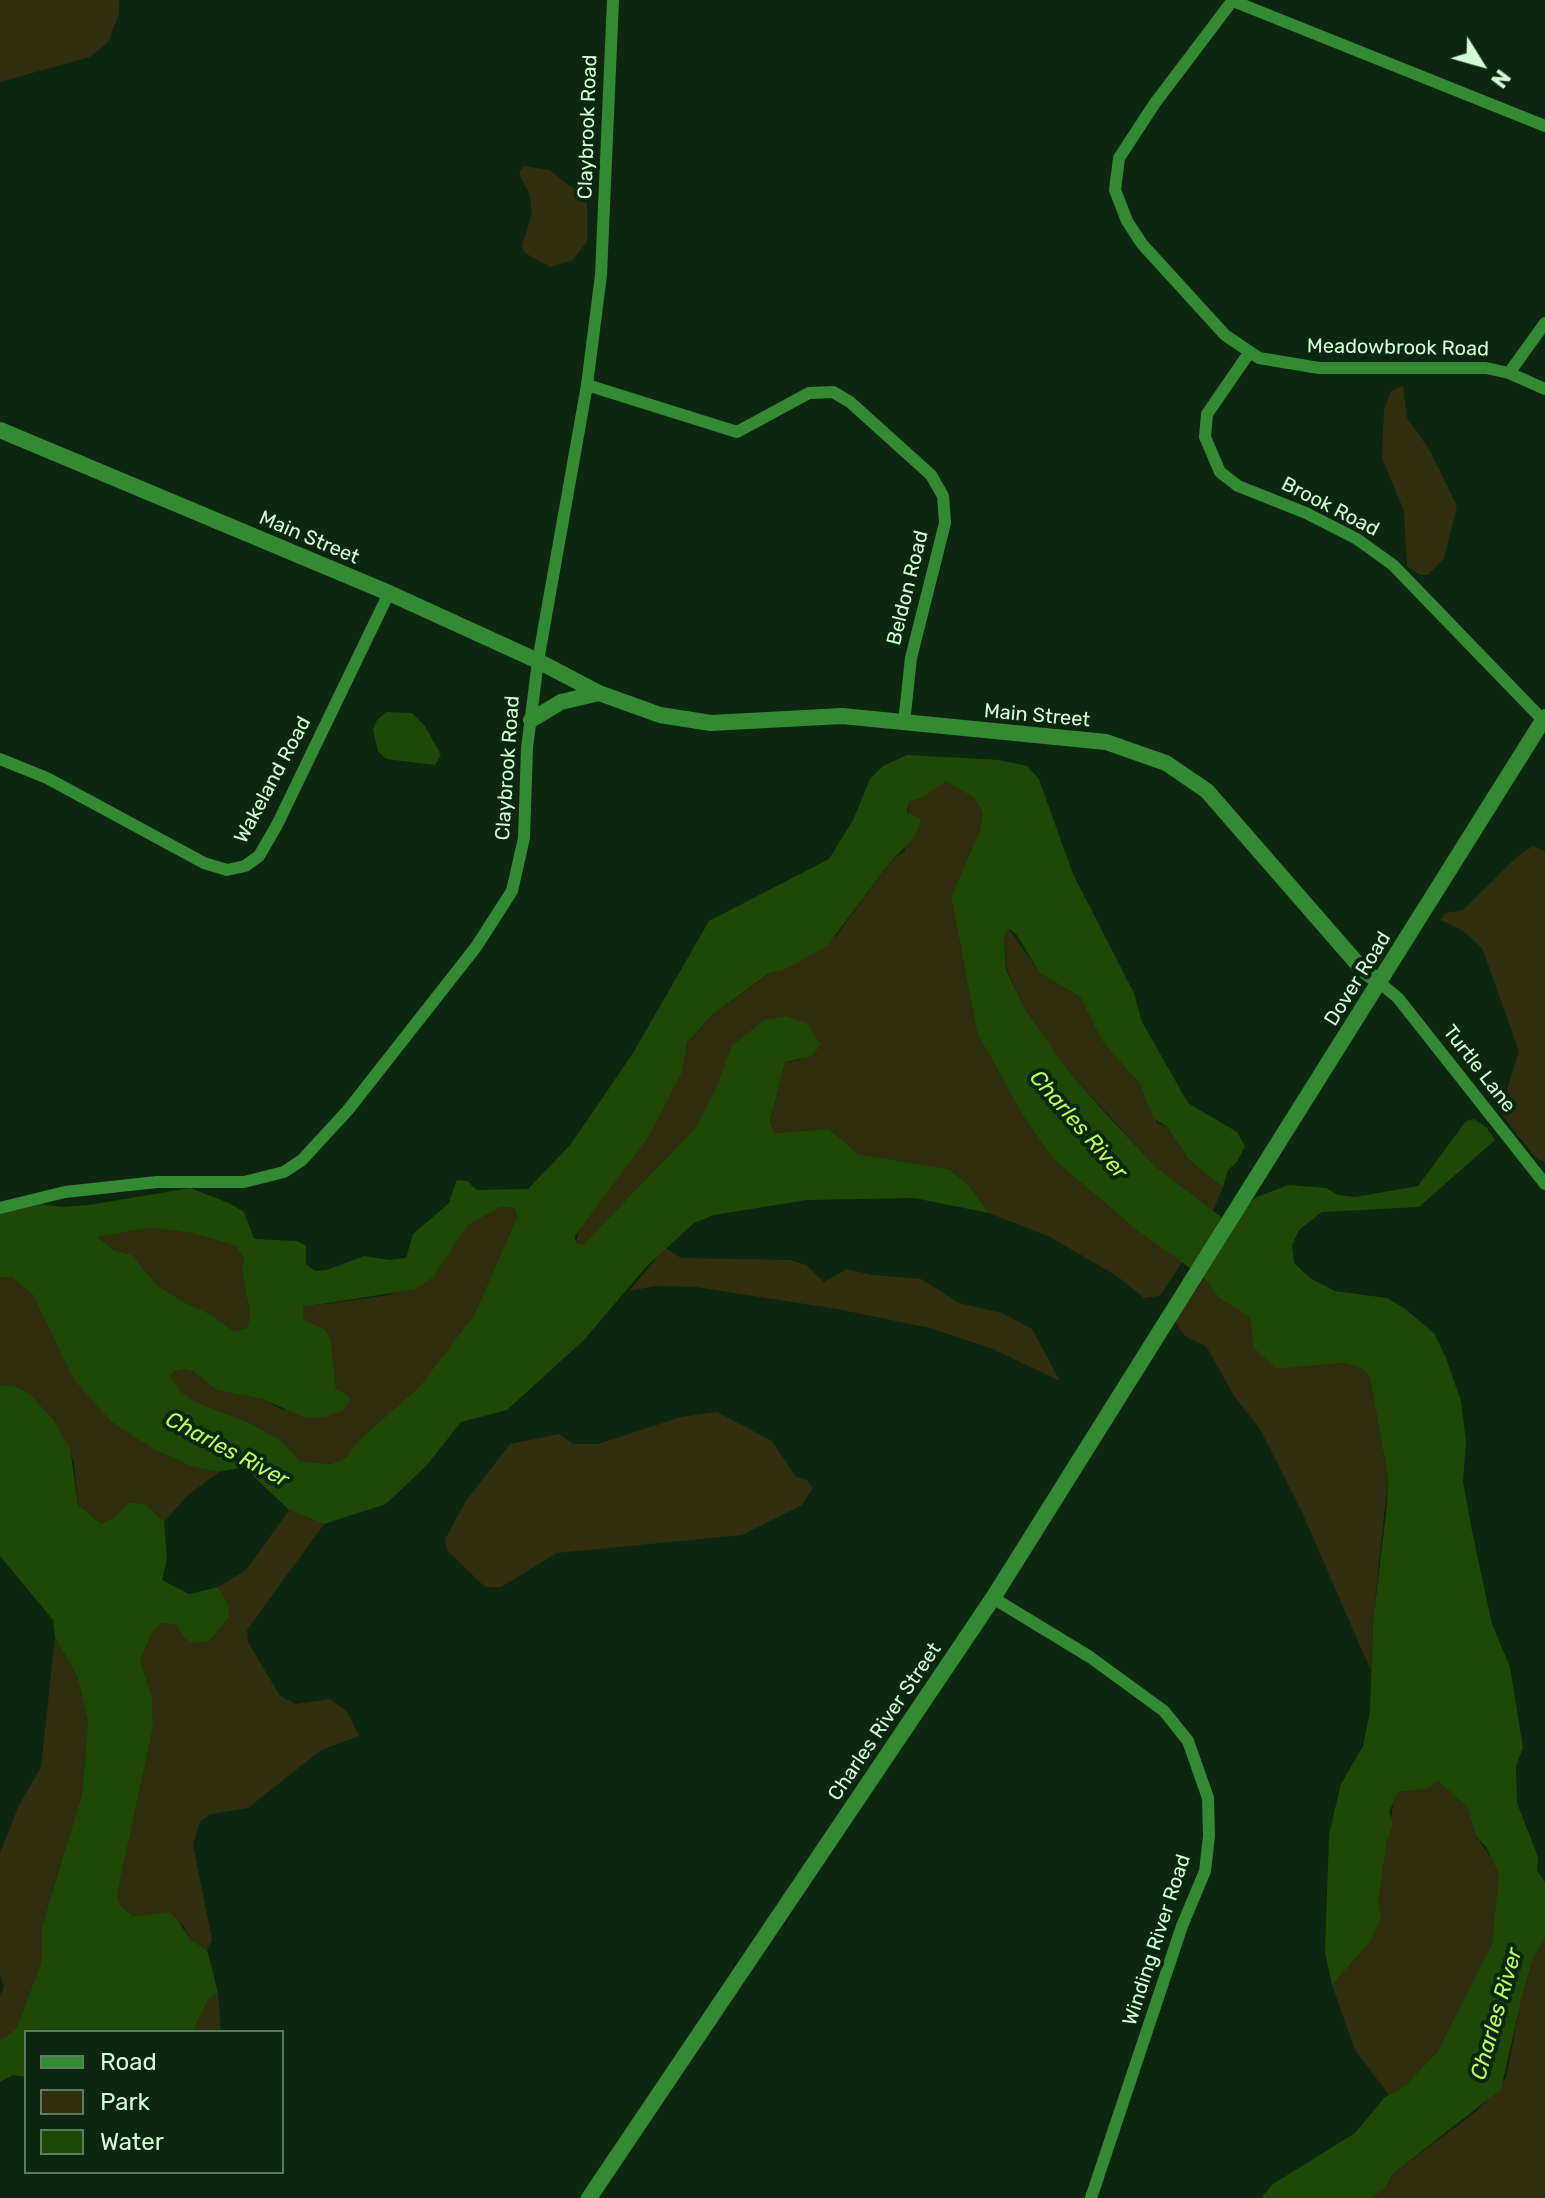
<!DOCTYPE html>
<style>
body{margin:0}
#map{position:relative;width:1545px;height:2198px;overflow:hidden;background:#0c2610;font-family:Rubik,sans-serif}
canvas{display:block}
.legend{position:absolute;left:24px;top:2030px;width:260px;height:144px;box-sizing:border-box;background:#0c2610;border:2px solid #5b7d5f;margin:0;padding:10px 14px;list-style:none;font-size:24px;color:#d1ffd5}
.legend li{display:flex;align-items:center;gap:16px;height:40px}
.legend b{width:40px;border:2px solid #5b7d5f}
.north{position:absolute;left:1441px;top:24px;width:80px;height:80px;-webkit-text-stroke:6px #0c2610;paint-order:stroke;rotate:127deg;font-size:22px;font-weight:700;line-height:32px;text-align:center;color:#d1ffd5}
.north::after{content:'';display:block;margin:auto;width:28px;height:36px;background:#d1ffd5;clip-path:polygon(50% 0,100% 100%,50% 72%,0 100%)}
</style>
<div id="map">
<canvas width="1545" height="2198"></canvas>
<ul class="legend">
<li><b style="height:10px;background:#338a33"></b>Road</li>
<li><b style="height:22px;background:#312e0f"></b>Park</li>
<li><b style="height:22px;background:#1f4705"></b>Water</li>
</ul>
<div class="north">N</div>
</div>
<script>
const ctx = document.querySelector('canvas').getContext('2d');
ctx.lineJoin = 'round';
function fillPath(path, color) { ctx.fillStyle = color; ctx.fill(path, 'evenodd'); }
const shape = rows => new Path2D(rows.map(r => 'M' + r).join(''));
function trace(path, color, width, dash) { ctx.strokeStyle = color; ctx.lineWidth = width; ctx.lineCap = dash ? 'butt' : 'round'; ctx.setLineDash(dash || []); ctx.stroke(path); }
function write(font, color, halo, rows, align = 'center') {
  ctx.font = font + ' Rubik,sans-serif'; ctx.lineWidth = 8; ctx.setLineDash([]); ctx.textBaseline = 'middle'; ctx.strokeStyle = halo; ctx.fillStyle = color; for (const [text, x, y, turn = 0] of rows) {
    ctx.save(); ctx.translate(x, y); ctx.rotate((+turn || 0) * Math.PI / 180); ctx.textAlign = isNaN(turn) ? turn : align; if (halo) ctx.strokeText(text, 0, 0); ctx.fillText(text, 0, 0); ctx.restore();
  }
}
fillPath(shape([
 [0,0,119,0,119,14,108,42,90,57,0,82],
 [524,166,549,170,587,199,587,241,573,260,550,267,525,253,522,246,532,213,530,196,519,173],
 [1403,386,1407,418,1429,449,1457,506,1444,558,1428,575,1420,575,1407,566,1404,511,1382,458,1384,410,1391,391],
 [946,780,974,798,983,812,980,830,951,896,977,1033,1025,1119,1054,1160,1138,1231,1182,1262,1160,1296,1144,1298,1117,1276,1050,1237,989,1213,968,1185,949,1169,858,1154,829,1129,774,1133,770,1123,785,1062,800,1060,820,1045,714,1093,694,1129,583,1245,576,1243,580,1225,683,1070,687,1044,713,1014,769,974,784,970,836,936,892,860,905,851,909,802,924,797],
 [1533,846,1545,851,1545,1163,1535,1157,1500,1112,1519,1051,1482,948,1462,930,1440,920,1446,913,1463,910,1517,857],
 [1009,929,1040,973,1080,997,1102,1041,1140,1084,1157,1123,1167,1127,1189,1160,1223,1187,1213,1211,1155,1166,1071,1074,1025,1009,1007,970,1004,938],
 [501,1207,514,1207,517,1217,475,1313,420,1386,359,1440,346,1458,330,1464,300,1461,283,1442,250,1423,196,1402,180,1391,171,1378,174,1371,184,1369,194,1372,217,1390,262,1399,283,1410,347,1394,336,1389,331,1339,323,1329,303,1319,303,1307,389,1295,434,1276,468,1225],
 [151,1228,191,1233,236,1246,244,1259,242,1270,250,1315,247,1328,233,1331,214,1316,182,1301,157,1285,132,1255,113,1250,98,1237],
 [665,1248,681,1258,790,1260,806,1265,824,1282,847,1269,872,1275,921,1279,959,1303,1002,1313,1032,1329,1060,1381,993,1349,930,1328,837,1309,696,1287,656,1286,629,1291],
 [0,1277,11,1277,33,1295,111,1420,153,1449,193,1467,219,1472,187,1496,164,1522,147,1505,128,1502,116,1516,101,1524,78,1505,74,1462,53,1419,29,1393,12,1385,0,1386],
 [1204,1278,1219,1298,1251,1317,1253,1332,1277,1369,1346,1363,1363,1368,1370,1378,1388,1478,1373,1622,1371,1671,1301,1510,1260,1429,1234,1396,1206,1346,1186,1337,1174,1321],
 [717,1412,772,1441,796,1477,807,1480,813,1488,802,1505,742,1535,557,1553,501,1587,485,1587,447,1550,445,1539,466,1501,510,1444,559,1434,573,1444,598,1444,681,1417],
 [289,1510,324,1524,247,1630,248,1642,280,1696,296,1704,330,1699,347,1712,359,1736,321,1750,248,1808,211,1814,200,1822,193,1844,212,1940,207,1950,191,1940,183,1925,162,1913,133,1916,121,1906,117,1895,153,1728,152,1696,140,1661,153,1631,163,1623,178,1625,184,1638,228,1603,218,1587,246,1570],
 [55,1637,77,1676,88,1722,82,1794,42,1926,41,1963,16,2029,0,2041,0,1996,4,1987,0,1974,0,1853,19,1805,41,1767],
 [1438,1781,1467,1807,1476,1836,1494,1862,1499,1874,1498,1904,1492,1944,1437,2052,1405,2086,1389,2095,1355,2050,1332,1985,1371,1941,1394,1800,1398,1792,1428,1789],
 [1545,1940,1545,2198,1371,2198,1385,2188,1393,2174,1478,2110,1506,2078,1521,2001,1534,1956],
 [218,1993,221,2032,192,2032,208,2000]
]), '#312e0f');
fillPath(shape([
 [386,712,412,713,425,726,441,755,435,765,386,759,378,751,373,730,377,720],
 [907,755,1000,760,1027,766,1039,779,1073,874,1134,993,1142,1022,1188,1103,1237,1132,1245,1146,1237,1162,1228,1170,1223,1187,1189,1160,1167,1127,1153,1118,1140,1084,1102,1041,1080,997,1040,973,1016,934,1009,929,1004,938,1006,970,1025,1009,1071,1074,1107,1115,1155,1166,1225,1220,1257,1197,1288,1185,1326,1188,1338,1195,1355,1197,1418,1186,1466,1121,1474,1119,1487,1128,1495,1140,1419,1207,1322,1212,1299,1230,1292,1245,1294,1263,1310,1278,1335,1291,1387,1298,1404,1308,1434,1333,1446,1358,1461,1401,1466,1441,1463,1481,1472,1531,1492,1624,1510,1667,1523,1748,1516,1766,1517,1803,1538,1857,1537,1871,1545,1882,1545,1940,1534,1956,1521,2001,1501,2089,1393,2174,1385,2188,1371,2198,1261,2198,1273,2184,1355,2133,1385,2097,1405,2086,1437,2052,1492,1944,1499,1874,1486,1847,1476,1836,1467,1807,1438,1781,1428,1789,1398,1792,1389,1812,1393,1824,1387,1841,1378,1903,1381,1918,1371,1941,1332,1985,1325,1952,1329,1834,1341,1784,1363,1746,1370,1712,1373,1622,1387,1505,1388,1478,1370,1378,1362,1368,1345,1363,1277,1369,1254,1348,1250,1317,1219,1298,1204,1278,1138,1231,1054,1160,1025,1119,977,1033,951,896,980,830,983,812,974,798,946,781,924,797,909,802,907,812,921,819,915,837,892,860,827,946,784,970,768,974,713,1014,687,1043,683,1070,649,1136,575,1236,576,1243,583,1245,694,1129,714,1093,732,1046,764,1020,786,1016,807,1023,821,1045,810,1057,785,1062,770,1122,774,1133,829,1129,858,1154,949,1169,968,1185,989,1213,914,1198,807,1200,714,1215,694,1223,646,1267,584,1340,507,1410,461,1422,427,1465,386,1504,324,1524,289,1510,244,1467,219,1472,193,1467,153,1449,111,1421,75,1381,33,1295,11,1277,0,1277,0,1214,40,1204,63,1207,89,1205,190,1188,229,1203,244,1212,254,1239,297,1241,306,1246,306,1264,315,1271,327,1270,364,1256,390,1260,406,1258,413,1234,449,1203,457,1180,467,1181,477,1190,528,1189,571,1144,633,1053,709,921,829,859,853,820,870,779,883,766],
 [501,1207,514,1207,517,1217,475,1313,420,1386,359,1440,346,1458,330,1464,300,1461,283,1442,250,1423,196,1402,180,1391,171,1377,174,1371,184,1369,194,1372,217,1390,262,1399,306,1418,326,1417,344,1410,350,1401,347,1394,336,1389,331,1339,324,1329,303,1319,303,1307,417,1289,434,1276,468,1225],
 [151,1228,191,1233,236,1246,244,1259,242,1270,250,1315,247,1328,233,1331,214,1316,182,1301,157,1285,132,1255,113,1250,98,1237],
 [12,1385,29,1393,53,1419,70,1448,78,1505,101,1524,116,1516,128,1502,147,1505,164,1522,167,1558,162,1580,189,1594,218,1587,228,1603,229,1617,209,1641,193,1643,184,1638,177,1625,163,1623,153,1631,140,1661,152,1696,153,1728,117,1895,121,1906,133,1916,169,1912,175,1917,191,1940,207,1950,218,1993,208,2000,192,2032,26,2032,26,2077,13,2075,0,2082,0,2041,16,2029,41,1963,42,1926,82,1794,88,1722,77,1676,55,1637,53,1620,0,1556,0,1386]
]), '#1f4705');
trace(shape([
 [1233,0,1155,103,1119,158,1115,190,1127,221,1142,244,1225,335,1259,358,1319,368,1486,368,1509,373,1545,389],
 [1233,1,1545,126],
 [1249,353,1207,414,1205,437,1220,472,1238,486,1306,513,1357,539,1393,565,1543,720],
 [1509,373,1545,323],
 [587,385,737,432,809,393,833,392,850,402,931,475,943,496,945,523,911,658,904,723],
 [0,759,47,778,204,863,227,870,245,866,259,856,277,825,389,593],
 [1379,982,1398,998,1545,1184],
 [0,1208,65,1192,157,1182,244,1182,284,1172,302,1160,348,1110,476,947,512,891,524,838,527,748,538,661,587,385,601,275,613,0],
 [993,1598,1090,1657,1164,1711,1188,1741,1208,1798,1209,1836,1205,1871,1182,1926,1091,2198]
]), '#338a33', 12);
trace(shape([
 [0,430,389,593,538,661,599,693,660,715,711,723,842,716,1106,742,1166,763,1207,791,1362,969,1379,982],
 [531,720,561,702,599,693],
 [589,2198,993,1598,1545,717]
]), '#338a33', 16);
write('20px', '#d1ffd5', '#0c2610', [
 ["Claybrook Road",588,127,-88],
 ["Meadowbrook Road",1398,348,1],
 ["Brook Road",1330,507,27],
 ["Main Street",309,538,23],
 ["Beldon Road",908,588,-76],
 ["Main Street",1037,716,5],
 ["Claybrook Road",508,768,-86],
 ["Wakeland Road",273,780,-62],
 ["Dover Road",1358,979,-58],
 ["Turtle Lane",1479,1069,52],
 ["Charles River Street",885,1722,-56],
 ["Winding River Road",1157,1940,-72]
]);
write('italic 22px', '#bbff5f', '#0c2610', [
 ["Charles River",1078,1125,49],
 ["Charles River",227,1450,28],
 ["Charles River",1497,2014,-74]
]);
</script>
